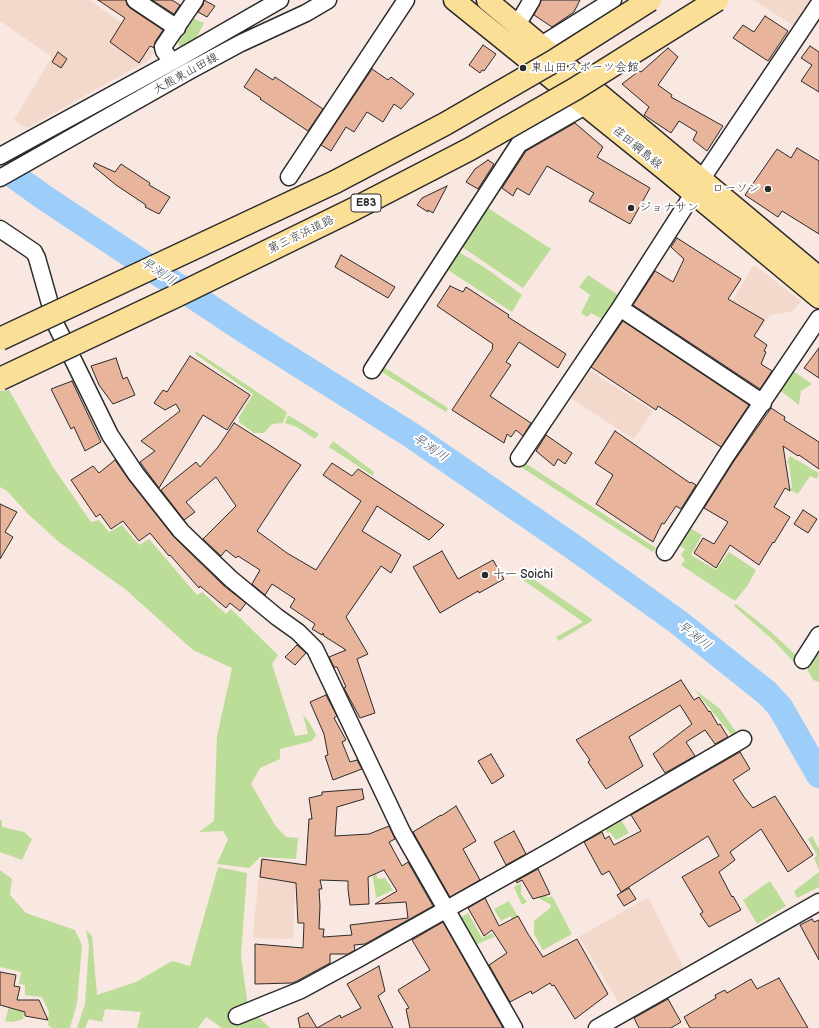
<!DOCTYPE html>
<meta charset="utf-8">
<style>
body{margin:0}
canvas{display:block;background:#f8e8e1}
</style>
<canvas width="819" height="1028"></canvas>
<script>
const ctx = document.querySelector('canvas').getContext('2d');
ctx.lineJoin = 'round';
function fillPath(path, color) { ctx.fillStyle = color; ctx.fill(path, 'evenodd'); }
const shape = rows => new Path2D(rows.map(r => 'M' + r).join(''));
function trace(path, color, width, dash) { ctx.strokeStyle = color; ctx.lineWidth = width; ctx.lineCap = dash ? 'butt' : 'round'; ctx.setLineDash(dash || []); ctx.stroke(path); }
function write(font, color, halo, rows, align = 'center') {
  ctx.font = font + ' "Balsamiq Sans","Klee One",sans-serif'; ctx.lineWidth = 4; ctx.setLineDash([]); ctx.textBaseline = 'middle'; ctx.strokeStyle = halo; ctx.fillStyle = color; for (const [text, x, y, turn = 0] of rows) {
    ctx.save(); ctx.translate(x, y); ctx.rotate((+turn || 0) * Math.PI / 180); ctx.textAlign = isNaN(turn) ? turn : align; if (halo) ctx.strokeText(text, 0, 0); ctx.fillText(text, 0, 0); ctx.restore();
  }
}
fillPath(shape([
 [0,0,90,0,142,38,140,43,154,52,149,60,27,128,14,120,52,57,0,21],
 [754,0,812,0,794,26],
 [754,265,801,301,793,311,770,315,758,333,726,311],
 [586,368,653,411,634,439,567,396],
 [260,859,296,862,293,939,253,938],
 [648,897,684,968,619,1003,579,937]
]), '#f3d8cc');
fillPath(shape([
 [192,18,204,23,194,42,180,49,177,36],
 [485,206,551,249,523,288,459,245],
 [456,250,487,269,522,295,512,312,445,268],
 [588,275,620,296,604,320,591,313,587,317,581,313,590,295,579,287],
 [196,351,287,412,283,423,272,424,264,433,254,433,239,422,239,417,253,394,195,354],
 [379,364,448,408,446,412,377,369],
 [793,371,812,384,801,391,799,405,778,389,786,375],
 [9,390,53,467,91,522,99,520,109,532,122,525,139,545,149,539,197,595,202,592,226,614,231,609,278,655,272,664,295,736,308,734,303,715,309,722,316,735,312,741,280,749,280,759,260,768,251,784,275,825,286,837,298,838,296,859,260,857,249,868,217,864,228,839,223,831,199,832,214,821,217,736,232,668,193,650,125,589,59,542,29,515,7,491,0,487,0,391],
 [288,415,319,434,315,439,297,427,285,423],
 [333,441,374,472,373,476,329,447],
 [790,456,819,473,817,479,810,476,798,494,790,490,792,487,789,464,787,462],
 [525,463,656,548,653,552,521,467],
 [688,527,702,535,691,555,716,570,729,552,756,570,748,585,735,601,681,565,685,560,681,555,685,549,677,544],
 [523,572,593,620,559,641,556,637,583,622,519,577],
 [736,604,770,631,799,658,795,663,772,639,734,606],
 [819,649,819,682,813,680,808,671,808,663],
 [694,689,720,709,738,735,734,738],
 [619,816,629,833,616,840,610,832,607,833,604,824],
 [0,820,2,821,2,827,24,832,32,839,22,860,0,852],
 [367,836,372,864,378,879,385,878,393,890,376,898],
 [812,836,819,849,819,870,814,858,817,855,808,839],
 [218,867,247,873,241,955,248,1007,270,1028,222,1028,206,1017,198,1028,137,1028,141,1012,105,1009,102,1022,89,1019,85,1028,77,1028,85,1004,89,945,86,930,92,936,97,995,136,982,172,961,190,966],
 [0,870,12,879,10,895,26,913,75,930,82,945,77,1003,70,1028,52,1028,48,1025,49,1012,42,997,25,995,25,985,19,984,21,972,0,967],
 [819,872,819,887,797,898,794,891],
 [770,881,786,906,757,924,743,900],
 [521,883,521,894,527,902,522,905,514,887],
 [545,894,547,898,552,896,572,934,543,950,534,934,534,921,550,908,551,905,539,898],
 [509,901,520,920,515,923,510,916,501,921,494,909],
 [468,913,482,938,492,933,494,937,475,945,461,918],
 [11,1000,25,1002,23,1019,13,1022,5,1021]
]), '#bcdd97');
trace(shape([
 [0,166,45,198,244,330,411,435,572,546,678,622,767,693,780,707,819,775]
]), '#9dcdf9', 26);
const building = shape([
 [98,0,126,0,127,5,130,8,163,30,155,42,154,48,150,46,139,63,110,42,125,18,98,0],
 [152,0,172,0,180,5,174,14,152,0],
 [204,0,215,6,207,17,198,12,203,5,204,0],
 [541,0,580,0,574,12,552,27,534,15,541,0],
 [765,16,788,31,768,61,733,38,743,25,754,32,765,16],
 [483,45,496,54,484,71,482,70,480,73,469,65,483,45],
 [810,46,819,52,819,92,801,81,812,65,801,58,810,46],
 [668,48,678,57,658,85,672,95,671,97,723,126,707,151,693,140,697,132,679,121,671,133,644,115,649,107,622,84,639,71,641,72,668,48],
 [58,52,67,59,61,68,52,62,58,52],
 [256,69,273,80,275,77,323,109,308,131,260,99,261,98,244,87,256,69],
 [372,69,388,80,391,77,414,94,401,109,394,104,383,122,367,112,354,132,346,127,331,151,321,145,372,69],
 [575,123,603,147,597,157,650,188,630,224,589,201,594,193,547,166,529,195,517,188,513,196,502,188,526,151,575,123],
 [797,148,819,161,819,234,782,211,778,217,745,195,777,149,791,158,797,148],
 [488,160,494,164,478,189,466,182,475,169,488,160],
 [95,163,115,172,121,164,150,183,149,185,170,197,159,214,145,207,146,205,116,185,93,166,95,163],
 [447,186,433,213,428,210,428,212,417,205,422,198,447,186],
 [677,238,741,279,728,299,764,320,754,336,767,345,764,351,766,352,761,364,772,371,760,389,633,305,655,271,673,282,684,259,671,247,677,238],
 [341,255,395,287,388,298,335,267,341,255],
 [450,286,463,292,466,287,509,315,508,317,566,354,558,368,519,342,506,362,511,365,490,396,531,423,523,436,516,430,511,437,507,434,504,443,452,410,493,348,492,347,493,344,437,306,450,286],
 [623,321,749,405,721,447,677,418,658,406,656,410,591,367,623,321],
 [819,348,819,378,804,368,819,348],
 [190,356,250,395,227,430,203,415,159,488,140,462,155,451,141,441,180,411,176,404,165,410,154,403,163,390,167,392,190,356],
 [116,358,123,379,127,377,135,395,113,404,99,385,91,366,116,358],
 [72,381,101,442,85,451,74,427,71,429,51,389,72,381],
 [771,408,785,417,784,420,819,442,819,469,799,455,798,456,783,446,790,491,785,488,774,507,790,517,774,543,773,542,759,565,730,545,716,568,694,553,703,538,714,544,728,522,704,508,734,461,771,408],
 [234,423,301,465,287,485,257,531,287,553,316,570,361,501,323,475,332,463,352,476,358,469,444,525,429,540,377,506,362,531,401,555,391,573,381,566,346,617,368,654,357,659,375,713,360,718,344,688,346,687,337,667,334,667,329,657,346,650,324,636,323,633,322,635,312,629,315,624,290,607,295,599,272,584,265,595,252,584,260,570,238,556,236,558,226,550,221,556,203,539,236,506,216,477,186,502,195,512,184,520,161,490,196,462,200,467,218,447,234,423],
 [615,431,690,483,691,482,696,485,681,509,676,506,664,524,662,523,653,542,596,504,613,475,595,463,615,431],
 [546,435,572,453,565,464,558,459,554,466,536,451,546,435],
 [115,460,129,480,174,537,224,586,246,603,240,611,230,603,226,608,200,586,199,588,170,555,169,556,150,533,139,541,123,521,111,529,100,514,96,517,71,480,93,466,99,473,115,460],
 [0,504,17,512,5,532,13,537,0,559,0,504],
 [803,510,817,519,808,533,794,524,803,510],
 [442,551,458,579,493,560,504,579,479,593,478,591,440,613,413,567,442,551],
 [297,645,306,653,295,665,285,657,297,645],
 [681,680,694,700,699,697,709,712,710,711,718,725,720,724,728,737,715,744,705,730,686,742,695,756,665,773,653,754,692,724,680,705,629,737,643,766,606,789,588,762,590,760,576,740,681,680],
 [326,695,337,716,334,718,346,740,342,742,350,762,357,760,362,769,333,780,325,756,328,755,324,734,310,702,326,695],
 [740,752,750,769,733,780,744,797,753,808,775,796,813,855,788,872,761,829,730,852,735,860,719,872,732,897,733,896,741,910,709,927,700,914,703,912,682,877,719,856,708,836,621,892,609,871,602,875,584,842,602,832,605,839,609,836,614,845,641,831,631,815,740,752],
 [491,754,504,776,492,784,478,761,491,754],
 [362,789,364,799,337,807,335,836,369,834,389,826,395,839,389,842,402,866,408,862,433,906,365,944,354,945,355,950,348,954,330,954,330,963,297,981,292,983,255,984,255,944,303,948,304,923,298,923,296,883,260,877,262,859,306,865,309,819,312,819,309,798,322,795,322,792,362,789],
 [384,870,397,891,375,904,406,902,408,918,350,925,352,935,323,937,324,929,319,929,320,906,319,889,322,889,320,880,348,881,348,889,350,905,369,904,368,877,384,870],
 [456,806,476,841,463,849,480,880,450,897,413,832,441,815,441,816,456,806],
 [514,831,526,854,506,865,494,842,514,831],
 [538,869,550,894,533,899,522,880,517,883,516,881,538,869],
 [629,888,636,899,624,906,617,895,629,888],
 [485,898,499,926,518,916,528,934,543,957,577,939,608,994,575,1019,554,985,552,986,550,983,532,994,531,991,510,1002,489,965,507,953,492,930,484,936,468,908,485,898],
 [812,919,814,922,819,920,819,960,800,925,812,919],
 [443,922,503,1028,410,1028,406,1009,409,1008,398,990,430,970,412,940,443,922],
 [379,966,385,991,378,996,393,1028,317,1028,340,1015,341,1018,361,1008,347,984,379,966],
 [0,972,16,975,14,986,20,987,17,1000,39,1000,48,1020,25,1016,25,1012,0,1005,0,972],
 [779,978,808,1028,690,1028,684,1017,716,998,715,995,725,990,727,993,751,979,757,989,779,978],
 [668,999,681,1022,671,1028,639,1028,634,1018,668,999],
 [308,1013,317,1028,300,1028,298,1018,308,1013]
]);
fillPath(building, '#e8b49b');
trace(building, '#2b2b2b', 1);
const minor = shape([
 [135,0,177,28],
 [517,25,532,0],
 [541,45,613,0],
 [172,62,164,51,163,47,195,0],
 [0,156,172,62,280,0],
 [289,177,406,0],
 [0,178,189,71,241,43,306,13,328,0],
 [701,180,819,4],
 [0,229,34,252,37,258,56,325,110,435,136,474,181,531,231,579,277,617,298,632,315,649,402,832,514,1028],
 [620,308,763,403],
 [372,370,519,144,585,106],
 [519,458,620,308,693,194],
 [665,552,726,456,819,318],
 [803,660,819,635],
 [237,1016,301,990,358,959,552,850,743,739],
 [597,1028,819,902]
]);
const major = shape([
 [454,0,666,171,819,298],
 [487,0,819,277]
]);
trace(minor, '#2b2b2b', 19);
trace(major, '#2b2b2b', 23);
trace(minor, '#fff', 16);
trace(major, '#fbdf96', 20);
const highwayBridge = shape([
 [0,339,335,182,445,124,554,61,650,0],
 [0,379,176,296,354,209,470,149,575,89,717,0]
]);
trace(highwayBridge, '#2b2b2b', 25, []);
trace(highwayBridge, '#fbdf96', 22);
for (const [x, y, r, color] of [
 [523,68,4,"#2b2b2b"],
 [768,189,4,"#2b2b2b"],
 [631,208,4,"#2b2b2b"],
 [485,575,4,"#2b2b2b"]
]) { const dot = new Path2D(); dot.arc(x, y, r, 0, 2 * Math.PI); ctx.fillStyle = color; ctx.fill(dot); trace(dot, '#fff', 1.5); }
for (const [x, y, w] of [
 [366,203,30]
]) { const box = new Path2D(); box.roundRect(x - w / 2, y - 9, w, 18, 3); ctx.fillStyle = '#fff'; ctx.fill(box); trace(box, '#2b2b2b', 1); }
write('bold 11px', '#2b2b2b', null, [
 ["E83",366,203]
]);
write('12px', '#2b2b2b', '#fff', [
 ["東山田スポーツ会館",531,68],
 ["ローソン",760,189,"right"],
 ["ジョナサン",639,208],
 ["十一 Soichi",493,575]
], 'left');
write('12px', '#2b2b2b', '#fff', [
 ["大熊東山田線",186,74,-29],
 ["荏田綱島線",637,148,39],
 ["第三京浜道路",301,235,-26]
]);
write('italic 13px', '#4d5c69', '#fff', [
 ["早渕川",158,272,34],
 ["早渕川",430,448,35],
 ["早渕川",694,636,38]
]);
</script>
